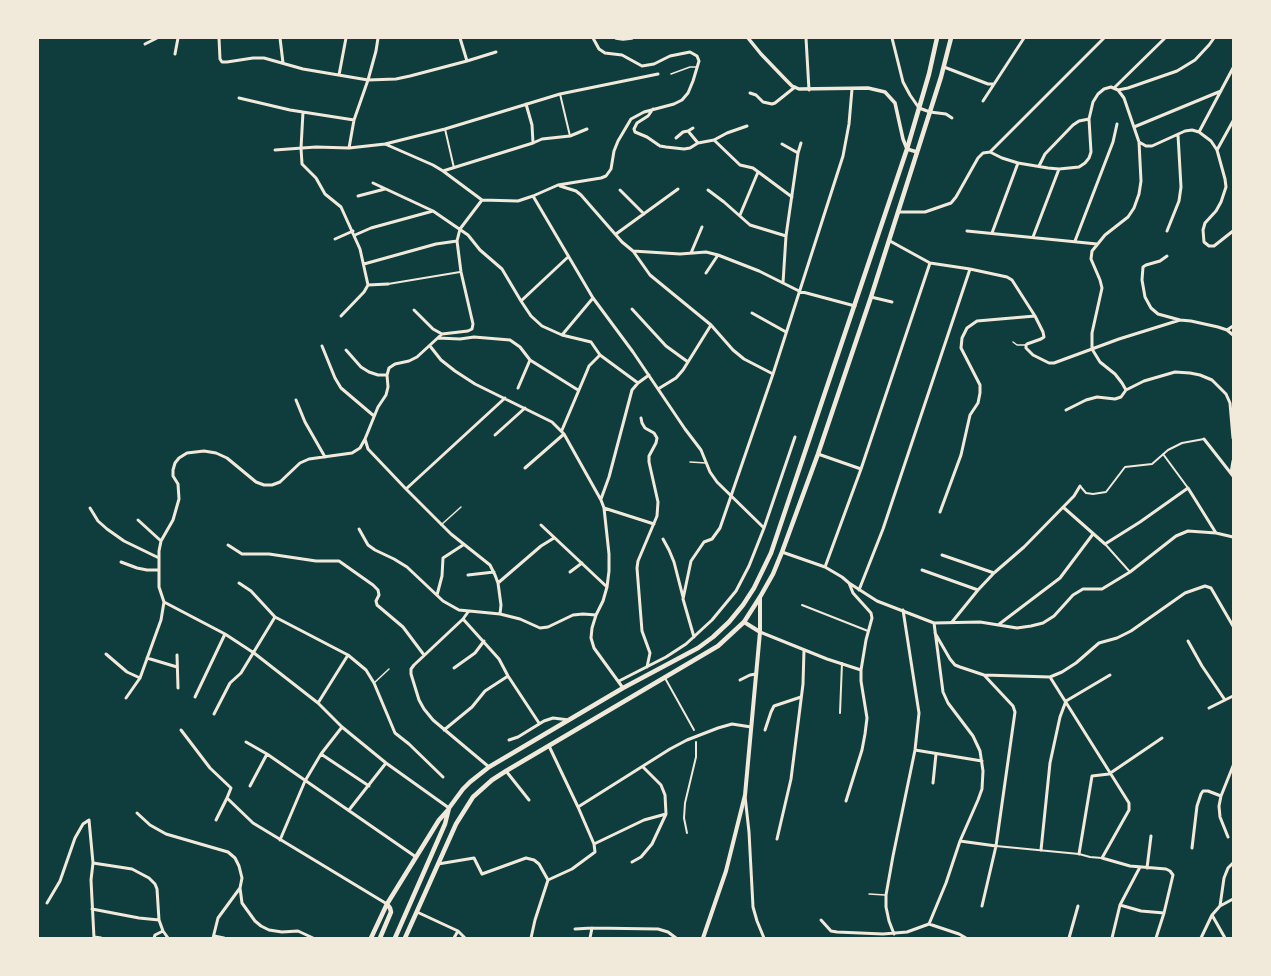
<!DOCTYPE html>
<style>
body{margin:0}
#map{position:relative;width:1271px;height:976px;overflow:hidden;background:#0f3d3e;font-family:"Golos Text",sans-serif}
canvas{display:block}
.frame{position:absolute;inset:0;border:39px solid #f1e9da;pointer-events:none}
</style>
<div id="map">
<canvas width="1271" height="976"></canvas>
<div class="frame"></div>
</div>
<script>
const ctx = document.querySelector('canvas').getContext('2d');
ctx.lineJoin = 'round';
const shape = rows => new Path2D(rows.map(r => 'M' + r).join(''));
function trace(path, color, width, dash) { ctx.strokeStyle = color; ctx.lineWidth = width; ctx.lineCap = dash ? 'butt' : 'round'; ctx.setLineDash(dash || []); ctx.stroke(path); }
trace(shape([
 [671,74,690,67,696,67],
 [1013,342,1017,345,1026,345],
 [690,462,706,463],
 [441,525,461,507],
 [374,683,389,669],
 [869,894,885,895]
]), '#f1e9da', 1.5);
trace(shape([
 [560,94,570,136],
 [445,129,454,168],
 [388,284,460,272],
 [1163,454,1188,488],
 [1080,486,1086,493,1093,494,1106,492,1125,467,1152,464,1168,450,1182,443,1204,439],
 [1105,544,1130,572],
 [802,605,868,631],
 [665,678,694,730],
 [840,713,842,663],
 [687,833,684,818,685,803,696,757,696,742],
 [996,846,1079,854,1090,857,1102,858]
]), '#f1e9da', 2);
trace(shape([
 [219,38,220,59,222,62,227,62,253,58,264,58,303,69,368,80,396,79,410,76,467,61,496,52],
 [280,38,283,63],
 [460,38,467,61],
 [806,38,809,90],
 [892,38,903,82,910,95,919,108,930,112,946,114,952,118],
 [145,44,157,38],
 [175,54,178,38],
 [944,67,988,84,994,84],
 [339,75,346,38],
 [1114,88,1165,38],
 [1118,90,1128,88,1177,71,1195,60,1209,45,1214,38],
 [750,93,756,95,763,102,772,104,775,103,795,87],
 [239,98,290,110,354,120],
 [983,101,1024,38],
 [526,104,532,125,533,143],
 [653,109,648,116,637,123,634,129,635,132,647,137,660,146,666,147,684,149,690,148,698,143,714,140,727,133,747,126],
 [303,112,301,148,302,164,316,178,325,194,341,207,360,249,368,285,364,292,341,316],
 [1134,127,1221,91],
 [688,131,698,143],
 [1199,132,1233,68],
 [676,138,683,132,688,131,693,128],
 [714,140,740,165,753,168,792,197],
 [1139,142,1146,146,1152,146,1185,131,1192,130,1199,132,1211,141,1217,150,1225,179,1226,187,1221,202,1216,211,1205,223,1203,230,1204,242,1209,246,1214,246,1233,231],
 [385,144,433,165,443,171,482,200,518,201,533,196,558,185,601,178,606,176,611,169,614,151,618,141,631,119,644,112,674,104,682,100,688,93,693,81,699,61,697,56,690,52,670,56,654,64,642,66,622,55,605,53,599,49,593,38],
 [782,144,798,153],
 [349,148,354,120,368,80,376,51,378,38],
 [275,150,316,147,349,148,385,144,445,129,560,94,658,74],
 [1217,150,1233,121],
 [990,152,1104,38],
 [1039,166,1045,154,1073,125,1079,121,1089,119],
 [443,171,533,143,542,139,570,136,587,129],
 [373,183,433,211,468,235,480,250,502,269,521,301,531,316,542,326,562,335,591,342,600,355,638,383],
 [560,186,576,191,581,195,622,242,633,251,650,275,711,325,733,350,744,359,773,374],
 [620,190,644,214],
 [708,190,724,202,750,225,786,236],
 [358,196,385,189],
 [533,196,593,298,633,352,685,429,701,450,710,472,717,482,764,528],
 [899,212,925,212,951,203,956,197,978,158,983,153,990,152,1002,158,1018,163,1048,168,1059,169,1079,167,1085,163,1089,158,1091,152,1089,119,1093,102,1098,94,1104,89,1111,87,1118,90,1124,98,1139,142,1141,181,1139,194,1134,208,1128,217,1105,235,1092,251,1091,259,1100,280,1102,288,1092,333,1092,349,1100,362,1115,374,1122,383,1126,390],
 [740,215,758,172],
 [967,231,1097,244],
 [1167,231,1179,201,1181,187,1178,135],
 [992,233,1018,163],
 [616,234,678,189],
 [355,235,371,228,433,211],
 [1033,237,1059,169],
 [335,239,353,231],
 [890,241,930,263,970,269,1007,277,1012,280,1035,316,1043,332,1044,337,1041,339,1027,344,1026,345,1026,348,1033,355,1049,363,1054,363,1119,339,1180,320,1191,321,1218,327,1227,330,1233,335],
 [1075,241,1113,142,1117,124],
 [633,251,680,254,706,252,718,255,759,271,799,291,855,306],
 [691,253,702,227],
 [1167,256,1160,261,1146,265,1143,267,1142,280,1145,297,1151,308,1158,314,1180,320],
 [364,264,436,244,457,241],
 [706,273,718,255],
 [783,283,786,236,798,153,801,143],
 [368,285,388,284],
 [871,297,892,302],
 [521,301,568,257],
 [632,309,666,346,688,362],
 [414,310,433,329,442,334],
 [752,313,786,332],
 [1227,330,1233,326],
 [562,335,593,298],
 [438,338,460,339,474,337,510,340,520,347,530,360,578,390],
 [322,346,335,378,341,388,374,416],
 [430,346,441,360,455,371,475,384,552,422,564,434,601,500,604,508,609,554,609,571,607,587,603,601,596,615,592,628,591,638,594,648,623,688],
 [346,350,361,367,369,372,378,375,387,375],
 [518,388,530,360],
 [658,389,676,378,683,370,711,325],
 [296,400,305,422,325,457],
 [1066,410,1086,400,1097,397,1115,399,1121,397,1126,390,1144,381,1175,372,1190,373,1200,375,1212,380,1226,394,1230,403,1233,438],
 [641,418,642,423,645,428,654,433,657,438,656,443,649,456,649,462,658,502,657,516,638,561,637,568,642,631,650,653,647,667],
 [562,430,587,371,589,366,600,355],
 [495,435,525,408],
 [365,439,368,449,406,489,451,534,490,565,495,575,498,583,501,605,500,614],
 [1204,439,1233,476],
 [818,454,861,469],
 [525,468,564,434],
 [1231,473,1233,461],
 [406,489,505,398],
 [601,499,609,477,632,390,638,383,649,375],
 [1063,507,1105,544,1140,522,1188,488,1216,533],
 [90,508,98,521,107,529,124,541,159,558],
 [604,508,654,524],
 [940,512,961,455,970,415,978,403,980,393,980,385,961,348,962,338,967,328,977,321,1035,316],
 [138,520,161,541],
 [541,525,607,587],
 [359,529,368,545,375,550,394,559,407,567,443,601,459,610,500,614,520,619,540,628,548,627,573,615,583,614,596,615],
 [663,539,669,550,674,562,683,597],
 [228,545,242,554,269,554,316,561,339,561,373,585,378,590,379,595,376,601,377,605,403,627,424,655],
 [782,552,825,567,842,577,849,583,877,601,934,623,980,622,1017,628,1031,626,1043,623,1054,616,1073,595,1083,589,1102,589,1130,572,1176,536,1188,531,1216,533,1233,537],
 [942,555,994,573],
 [121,562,137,568,147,570,159,570],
 [825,567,861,469,930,263],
 [922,570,978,590],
 [570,572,582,563],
 [468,575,494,572],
 [239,583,251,591,275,617,348,655,366,670,374,683,395,733,409,744,443,777],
 [498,583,541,546,554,538],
 [859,590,883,529,970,269],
 [437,595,442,576,443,558,463,545],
 [468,612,463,619,414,665,411,669,411,674,419,700,424,709,433,720,489,767],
 [463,619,499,659,508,676,539,723],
 [952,622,978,590,994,573,1024,547,1074,496,1080,486],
 [998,625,1060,578,1093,534],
 [760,632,827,659,861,670],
 [935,633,950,659,955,665,960,667,984,675,1050,677,1062,672,1076,663,1099,643,1117,638,1131,631,1185,593,1205,586,1211,588,1233,626],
 [694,637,683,599,691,561,704,542,712,539,720,528,773,374,843,156,849,124,852,89],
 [1188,641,1202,666,1225,700],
 [106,654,127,672,140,678],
 [177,655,178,688],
 [147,658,177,667],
 [454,668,475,653,484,641],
 [1050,677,1129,803,1129,810,1102,858,1130,866,1166,869,1170,871,1173,875,1164,913,1156,938],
 [740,680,750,675,756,674],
 [619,681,666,657,686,644,712,620,736,591,749,566,764,528,795,437],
 [195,697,225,634],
 [126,698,140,678,161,620,164,602],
 [318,703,348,655],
 [1209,708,1233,696],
 [214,714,230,683,241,673,275,617],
 [181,730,210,768,231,788,227,798,253,823,387,904],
 [444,730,472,707,485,691,508,676],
 [765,730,771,712,774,706,801,697],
 [509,740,518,737,544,721,553,718,569,720],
 [246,742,267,754,416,857],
 [915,750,982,761],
 [321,754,369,786],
 [506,771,529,800],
 [933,783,936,754],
 [250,786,267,754],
 [745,796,749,832,753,907,757,921,764,938],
 [846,801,862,750,865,734,867,718,861,681,861,670,866,640,872,618,871,613,853,593,849,583],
 [578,807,670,749,687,740,718,728,732,724,751,727],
 [449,808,386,763,342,727,318,703,254,653,225,634,164,602,159,587,159,551,161,541,173,520,179,499,178,484,173,476,173,470,175,463,179,458,187,453,204,451,216,453,227,458,256,482,264,485,272,485,280,482,300,463,309,459,352,453,360,448,365,439,378,407,386,395,388,387,387,375,389,368,395,364,409,361,417,357,442,334,468,331,472,329,473,324,461,272,457,241,460,229,482,200],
 [349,810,386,763],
 [137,813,150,825,166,834,228,852,235,858,239,866,242,878,240,888,242,903,255,921,261,926,269,930,282,932,298,931,313,938],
 [89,820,93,863,91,880,94,938],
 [216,820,227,798],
 [1228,837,1220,817,1219,806,1221,796,1233,766],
 [777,839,791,779,803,684,804,650],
 [280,840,305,781,321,754,342,727],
 [960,841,996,846],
 [594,844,644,820,666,814],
 [1192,848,1197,806,1201,794,1203,791,1208,791,1221,796],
 [1041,850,1050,763,1060,717,1066,701,1110,675],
 [1079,854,1092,776,1109,774,1162,738],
 [632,862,641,857,652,844,666,814,665,795,661,785,643,767],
 [93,863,132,869,149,878,155,884,157,889,159,920,163,931,168,938],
 [438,864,474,858,482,874,526,858,534,860,539,864,548,880],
 [1147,868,1151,836],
 [47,903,60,881,75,838,83,824,89,820],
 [1120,905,1141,911,1164,913],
 [982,906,996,846,1015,712,1013,706,984,675],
 [1220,906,1224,878,1228,868,1233,863],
 [92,909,139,918,159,920],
 [417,912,458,931,465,938],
 [1212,915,1225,938],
 [821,920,831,931,837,932,883,934,907,932,929,924],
 [929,924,946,883,960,841,978,800,982,789,983,771,980,751,973,736,948,703,943,692,934,623],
 [929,924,959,934,966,938],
 [575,929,592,928,658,929,668,932,676,938],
 [894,934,889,921,886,907,886,895,893,856,915,750,919,713,903,610],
 [214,936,224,938],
 [94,937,101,938],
 [154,938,155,935,163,931],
 [213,938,218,918,240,888],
 [454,938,458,931],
 [531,938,535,920,548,880,572,869,595,852,594,844,578,807,549,746],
 [590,938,592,928],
 [1069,938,1078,906],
 [1112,938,1120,905,1140,867],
 [1201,938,1212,915,1220,906,1233,899]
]), '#f1e9da', 3);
trace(shape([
 [616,38,623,39,632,38],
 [748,38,761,54,786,80,792,86,799,89,868,88,885,92,895,103,903,139,907,149,917,152]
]), '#f1e9da', 3.5);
trace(shape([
 [744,622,760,632],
 [703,938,726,871,745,795,760,632,760,597]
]), '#f1e9da', 4);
trace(shape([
 [371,938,387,904,439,820,448,810],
 [380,938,391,912,390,908,387,904],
 [395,938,445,824,449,808,463,789,470,782,489,767,623,688,698,648,713,637,729,622,743,605,754,588,771,553,907,149,929,74,937,38],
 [405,938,456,824,473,797,492,780,506,771,718,646,744,622,760,597,773,574,782,552,818,454,871,297,941,77,951,38]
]), '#f1e9da', 4.5);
</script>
